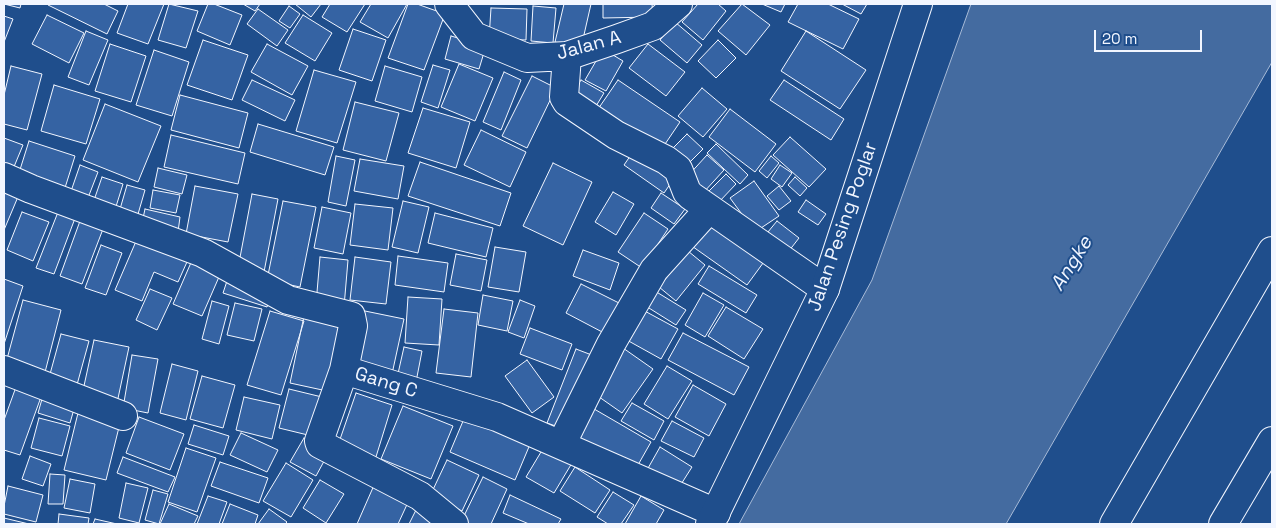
<!DOCTYPE html>
<style>
body{margin:0}
#map{position:relative;width:1276px;height:528px;overflow:hidden;background:#1f4e8c;font-family:"Space Grotesk",sans-serif}
canvas{display:block}
.frame{position:absolute;inset:0;border:5px solid #f2f6ff;pointer-events:none}
.scale{position:absolute;left:1094px;top:30px;width:108px;height:22px;box-sizing:border-box;border:2px solid #f2f6ff;border-top:0;padding-left:6px;font-size:15px;line-height:18px;white-space:nowrap;color:#f2f6ff;-webkit-text-stroke:4px #1f4e8c;paint-order:stroke}
</style>
<div id="map">
<canvas width="1276" height="528"></canvas>
<div class="frame"></div>
<div class="scale">20 m</div>
</div>
<script>
const ctx = document.querySelector('canvas').getContext('2d');
ctx.lineJoin = 'round';
function fillPath(path, color) { ctx.fillStyle = color; ctx.fill(path, 'evenodd'); }
const shape = rows => new Path2D(rows.map(r => 'M' + r).join(''));
function trace(path, color, width, dash) { ctx.strokeStyle = color; ctx.lineWidth = width; ctx.lineCap = dash ? 'butt' : 'round'; ctx.setLineDash(dash || []); ctx.stroke(path); }
function write(font, color, halo, rows, align = 'center') {
  ctx.font = font + ' "Space Grotesk",sans-serif'; ctx.lineWidth = 4; ctx.setLineDash([]); ctx.textBaseline = 'middle'; ctx.strokeStyle = halo; ctx.fillStyle = color; for (const [text, x, y, turn = 0] of rows) {
    ctx.save(); ctx.translate(x, y); ctx.rotate((+turn || 0) * Math.PI / 180); ctx.textAlign = isNaN(turn) ? turn : align; if (halo) ctx.strokeText(text, 0, 0); ctx.fillText(text, 0, 0); ctx.restore();
  }
}
const water = shape([
 [971,4,1272,4,1272,62,1006,524,739,524,872,280,971,4]
]);
fillPath(water, '#446ba0');
trace(water, '#a8bbd7', 1);
const building = shape([
 [4,4,21,4,20,8,4,4],
 [49,4,104,4,118,11,107,34,48,5,49,4],
 [128,4,164,4,148,44,117,33,128,4],
 [169,4,198,11,186,48,158,40,169,4],
 [208,4,214,4,242,15,230,45,197,31,208,4],
 [243,4,260,4,255,11,243,4],
 [295,4,321,4,311,17,295,4],
 [330,4,365,4,347,32,322,17,330,4],
 [371,4,407,4,388,38,360,22,371,4],
 [408,4,417,4,445,14,424,70,388,58,408,4],
 [564,4,591,4,581,48,555,42,564,4],
 [603,4,652,4,653,17,603,18,603,4],
 [698,4,718,4,726,11,703,40,682,22,698,4],
 [742,4,770,25,746,55,718,31,742,4],
 [762,4,785,4,781,12,762,4],
 [798,4,828,4,859,19,843,49,788,22,798,4],
 [842,4,867,4,861,14,842,4],
 [289,6,300,14,290,28,279,21,289,6],
 [533,6,556,8,553,43,531,41,533,6],
 [491,8,527,9,526,40,489,39,491,8],
 [258,9,288,30,277,46,247,24,258,9],
 [47,15,84,33,69,63,32,44,47,15],
 [303,15,332,33,315,61,285,43,303,15],
 [4,16,13,19,4,42,4,16],
 [675,22,702,45,687,63,660,40,675,22],
 [353,29,386,40,372,81,339,70,353,29],
 [86,31,108,40,89,85,68,77,86,31],
 [806,31,866,70,840,109,781,71,806,31],
 [451,36,486,46,479,69,445,59,451,36],
 [203,40,248,55,232,100,187,85,203,40],
 [718,40,736,58,716,78,698,61,718,40],
 [110,44,146,56,131,102,95,91,110,44],
 [267,44,308,66,292,95,251,72,267,44],
 [648,44,685,72,666,96,629,68,648,44],
 [603,49,623,61,606,91,585,80,603,49],
 [154,50,189,62,172,116,136,105,154,50],
 [459,64,493,78,475,121,441,107,459,64],
 [433,65,450,70,438,108,421,102,433,65],
 [11,66,42,74,27,130,4,124,4,95,11,66],
 [385,66,422,77,412,112,375,101,385,66],
 [314,70,356,82,337,143,296,131,314,70],
 [504,72,521,80,501,130,483,122,504,72],
 [532,76,556,88,527,148,502,136,532,76],
 [252,80,295,100,285,121,242,100,252,80],
 [581,80,604,93,593,111,570,98,581,80],
 [618,80,680,122,659,153,596,112,618,80],
 [784,80,844,119,831,140,770,100,784,80],
 [54,85,100,99,86,144,41,131,54,85],
 [702,88,727,109,703,137,678,116,702,88],
 [180,95,248,113,239,148,171,130,180,95],
 [355,102,399,113,386,161,343,150,355,102],
 [105,104,161,126,138,182,83,160,105,104],
 [423,108,470,122,456,168,408,153,423,108],
 [730,109,776,144,755,172,709,137,730,109],
 [258,124,334,147,325,175,250,152,258,124],
 [481,130,526,152,510,187,464,165,481,130],
 [687,134,703,149,685,167,669,152,687,134],
 [171,135,245,153,238,184,164,167,171,135],
 [790,137,826,169,809,187,773,155,790,137],
 [4,138,23,145,11,174,4,171,4,138],
 [29,141,75,156,64,191,18,176,29,141],
 [716,144,748,175,740,184,707,153,716,144],
 [635,149,675,177,664,193,624,165,635,149],
 [707,155,724,170,703,193,686,178,707,155],
 [336,156,355,160,346,206,328,202,336,156],
 [771,156,779,163,767,178,759,171,771,156],
 [360,159,404,166,398,199,354,191,360,159],
 [420,162,511,193,500,226,408,196,420,162],
 [553,163,592,182,563,245,523,226,553,163],
 [80,165,98,172,86,203,69,197,80,165],
 [780,165,792,173,782,187,771,179,780,165],
 [158,168,187,175,182,194,154,187,158,168],
 [726,174,736,184,718,203,707,193,726,174],
 [102,177,123,184,114,213,92,206,102,177],
 [795,177,807,188,800,196,788,185,795,177],
 [754,181,779,216,755,232,730,198,754,181],
 [127,185,145,190,136,221,118,216,127,185],
 [4,186,20,192,4,230,4,186],
 [195,186,238,194,228,242,186,234,195,186],
 [779,186,791,201,779,210,767,196,779,186],
 [153,190,180,195,176,213,150,208,153,190],
 [613,192,634,204,616,235,595,222,613,192],
 [661,193,685,209,674,224,651,208,661,193],
 [252,194,278,199,264,272,238,268,252,194],
 [806,200,826,214,818,225,798,212,806,200],
 [283,201,316,207,300,287,267,280,283,201],
 [403,201,429,207,418,253,392,247,403,201],
 [355,204,393,208,388,250,350,245,355,204],
 [60,207,77,213,54,274,36,268,60,207],
 [322,207,351,213,343,254,314,248,322,207],
 [145,209,180,217,178,232,142,223,145,209],
 [22,212,49,222,33,261,7,250,22,212],
 [435,213,493,228,486,257,428,243,435,213],
 [644,213,668,229,642,268,618,252,644,213],
 [709,216,766,259,747,285,689,244,709,216],
 [80,221,103,229,82,284,60,276,80,221],
 [777,221,799,238,785,256,763,238,777,221],
 [140,232,191,253,178,282,154,272,142,301,115,290,140,232],
 [101,245,122,253,106,295,85,288,101,245],
 [495,247,526,252,519,292,488,287,495,247],
 [583,250,619,263,610,290,573,276,583,250],
 [688,251,705,265,676,301,659,287,688,251],
 [456,254,487,260,481,291,450,285,456,254],
 [398,256,448,263,444,292,395,285,398,256],
 [320,257,348,260,344,307,316,304,320,257],
 [355,257,391,262,386,304,350,300,355,257],
 [193,258,222,270,202,316,173,304,193,258],
 [709,266,757,295,746,313,698,284,709,266],
 [4,279,23,286,4,344,4,279],
 [227,281,272,294,267,307,223,293,227,281],
 [581,284,621,304,606,334,566,313,581,284],
 [650,288,686,310,676,325,641,303,650,288],
 [150,289,172,298,157,330,136,320,150,289],
 [703,293,724,305,705,337,685,325,703,293],
 [483,295,513,301,507,331,478,325,483,295],
 [408,297,442,299,439,345,405,343,408,297],
 [23,300,61,310,43,380,4,370,23,300],
 [520,300,535,306,524,338,508,332,520,300],
 [212,301,229,306,219,344,202,339,212,301],
 [235,303,262,309,254,341,227,335,235,303],
 [726,307,763,329,744,359,708,336,726,307],
 [444,309,478,313,471,377,436,373,444,309],
 [641,309,678,329,661,359,625,339,641,309],
 [360,310,404,319,392,374,348,365,360,310],
 [270,311,304,321,281,395,247,385,270,311],
 [304,316,341,325,327,391,290,383,304,316],
 [530,328,572,344,562,370,520,354,530,328],
 [683,333,749,367,734,395,668,360,683,333],
 [61,334,89,341,75,392,47,385,61,334],
 [94,340,129,347,117,403,82,395,94,340],
 [404,347,422,351,416,382,397,378,404,347],
 [623,348,653,369,622,413,592,392,623,348],
 [576,349,597,357,567,430,547,423,576,349],
 [132,355,158,359,148,413,123,408,132,355],
 [527,360,554,397,532,413,505,376,527,360],
 [172,364,198,371,186,420,160,413,172,364],
 [667,366,692,381,668,419,644,404,667,366],
 [202,376,235,385,223,428,190,419,202,376],
 [693,385,726,404,709,436,675,417,693,385],
 [16,387,41,397,20,455,4,450,4,420,16,387],
 [289,389,322,397,312,436,279,428,289,389],
 [44,392,76,402,70,423,38,413,44,392],
 [356,393,392,405,375,460,337,448,356,393],
 [244,397,280,405,272,439,236,430,244,397],
 [632,403,664,421,654,440,621,421,632,403],
 [403,406,453,426,431,479,381,459,403,406],
 [589,406,651,442,634,472,572,435,589,406],
 [79,409,121,419,106,480,64,470,79,409],
 [466,414,531,442,515,480,450,452,466,414],
 [139,417,184,434,170,470,126,453,139,417],
 [39,418,70,426,62,456,31,448,39,418],
 [672,421,704,438,694,457,661,441,672,421],
 [194,425,229,436,223,455,188,444,194,425],
 [241,433,278,450,267,472,230,455,241,433],
 [304,438,329,452,316,476,290,462,304,438],
 [544,447,572,463,554,493,526,477,544,447],
 [660,447,692,467,678,489,647,470,660,447],
 [186,448,216,458,197,512,168,502,186,448],
 [30,456,51,464,43,486,22,479,30,456],
 [123,457,175,477,168,492,117,473,123,457],
 [447,460,479,475,462,511,430,496,447,460],
 [220,462,268,478,259,503,211,486,220,462],
 [286,463,313,480,291,517,263,501,286,463],
 [575,467,610,490,595,513,560,491,575,467],
 [50,474,65,475,63,504,48,504,50,474],
 [483,477,507,489,491,524,465,524,461,522,483,477],
 [70,479,95,484,90,513,64,508,70,479],
 [320,480,344,494,326,523,303,508,320,480],
 [126,483,148,488,139,523,119,518,126,483],
 [375,483,410,498,398,524,357,524,375,483],
 [8,486,43,495,36,522,4,514,4,506,8,486],
 [153,490,168,494,159,524,145,520,153,490],
 [613,492,634,505,621,524,608,524,597,517,613,492],
 [510,495,561,519,558,524,529,524,503,513,510,495],
 [208,496,227,502,219,524,197,524,208,496],
 [641,496,664,510,656,524,625,524,641,496],
 [169,504,198,516,194,524,160,524,169,504],
 [230,504,258,515,255,524,222,524,230,504],
 [269,509,287,522,285,524,258,524,269,509],
 [416,510,446,524,409,524,416,510],
 [59,514,89,518,88,524,58,524,59,514],
 [4,518,29,524,4,524,4,518],
 [95,519,117,524,93,524,95,519]
]);
fillPath(building, '#3563a3');
trace(building, '#f2f6ff', 1);
const minor = shape([
 [449,4,474,36,527,58,567,56,617,39,653,26,678,4],
 [567,56,564,97,567,102,616,135,666,160,678,169,687,192,691,196,825,289],
 [4,177,31,189,203,253,288,300,351,316,353,326,344,370,497,417,716,513],
 [4,370,123,416],
 [344,370,319,441,320,444,420,496,454,524],
 [561,445,611,344,654,270,709,209]
]);
const tertiary = shape([
 [710,524,825,289,918,4]
]);
const secondary = shape([
 [1114,524,1272,251],
 [1223,524,1272,441]
]);
trace(minor, '#f2f6ff', 30);
trace(tertiary, '#f2f6ff', 30);
trace(secondary, '#f2f6ff', 30);
trace(minor, '#1f4e8c', 28);
trace(tertiary, '#1f4e8c', 28);
trace(secondary, '#1f4e8c', 28);
write('19px', '#f2f6ff', '#1f4e8c', [
 ["Jalan A",589,46,-15],
 ["Jalan Pesing Poglar",843,227,-71],
 ["Gang C",386,383,17]
]);
write('italic 20px', '#f2f6ff', '#1f4e8c', [
 ["Angke",1072,264,-58]
]);
</script>
